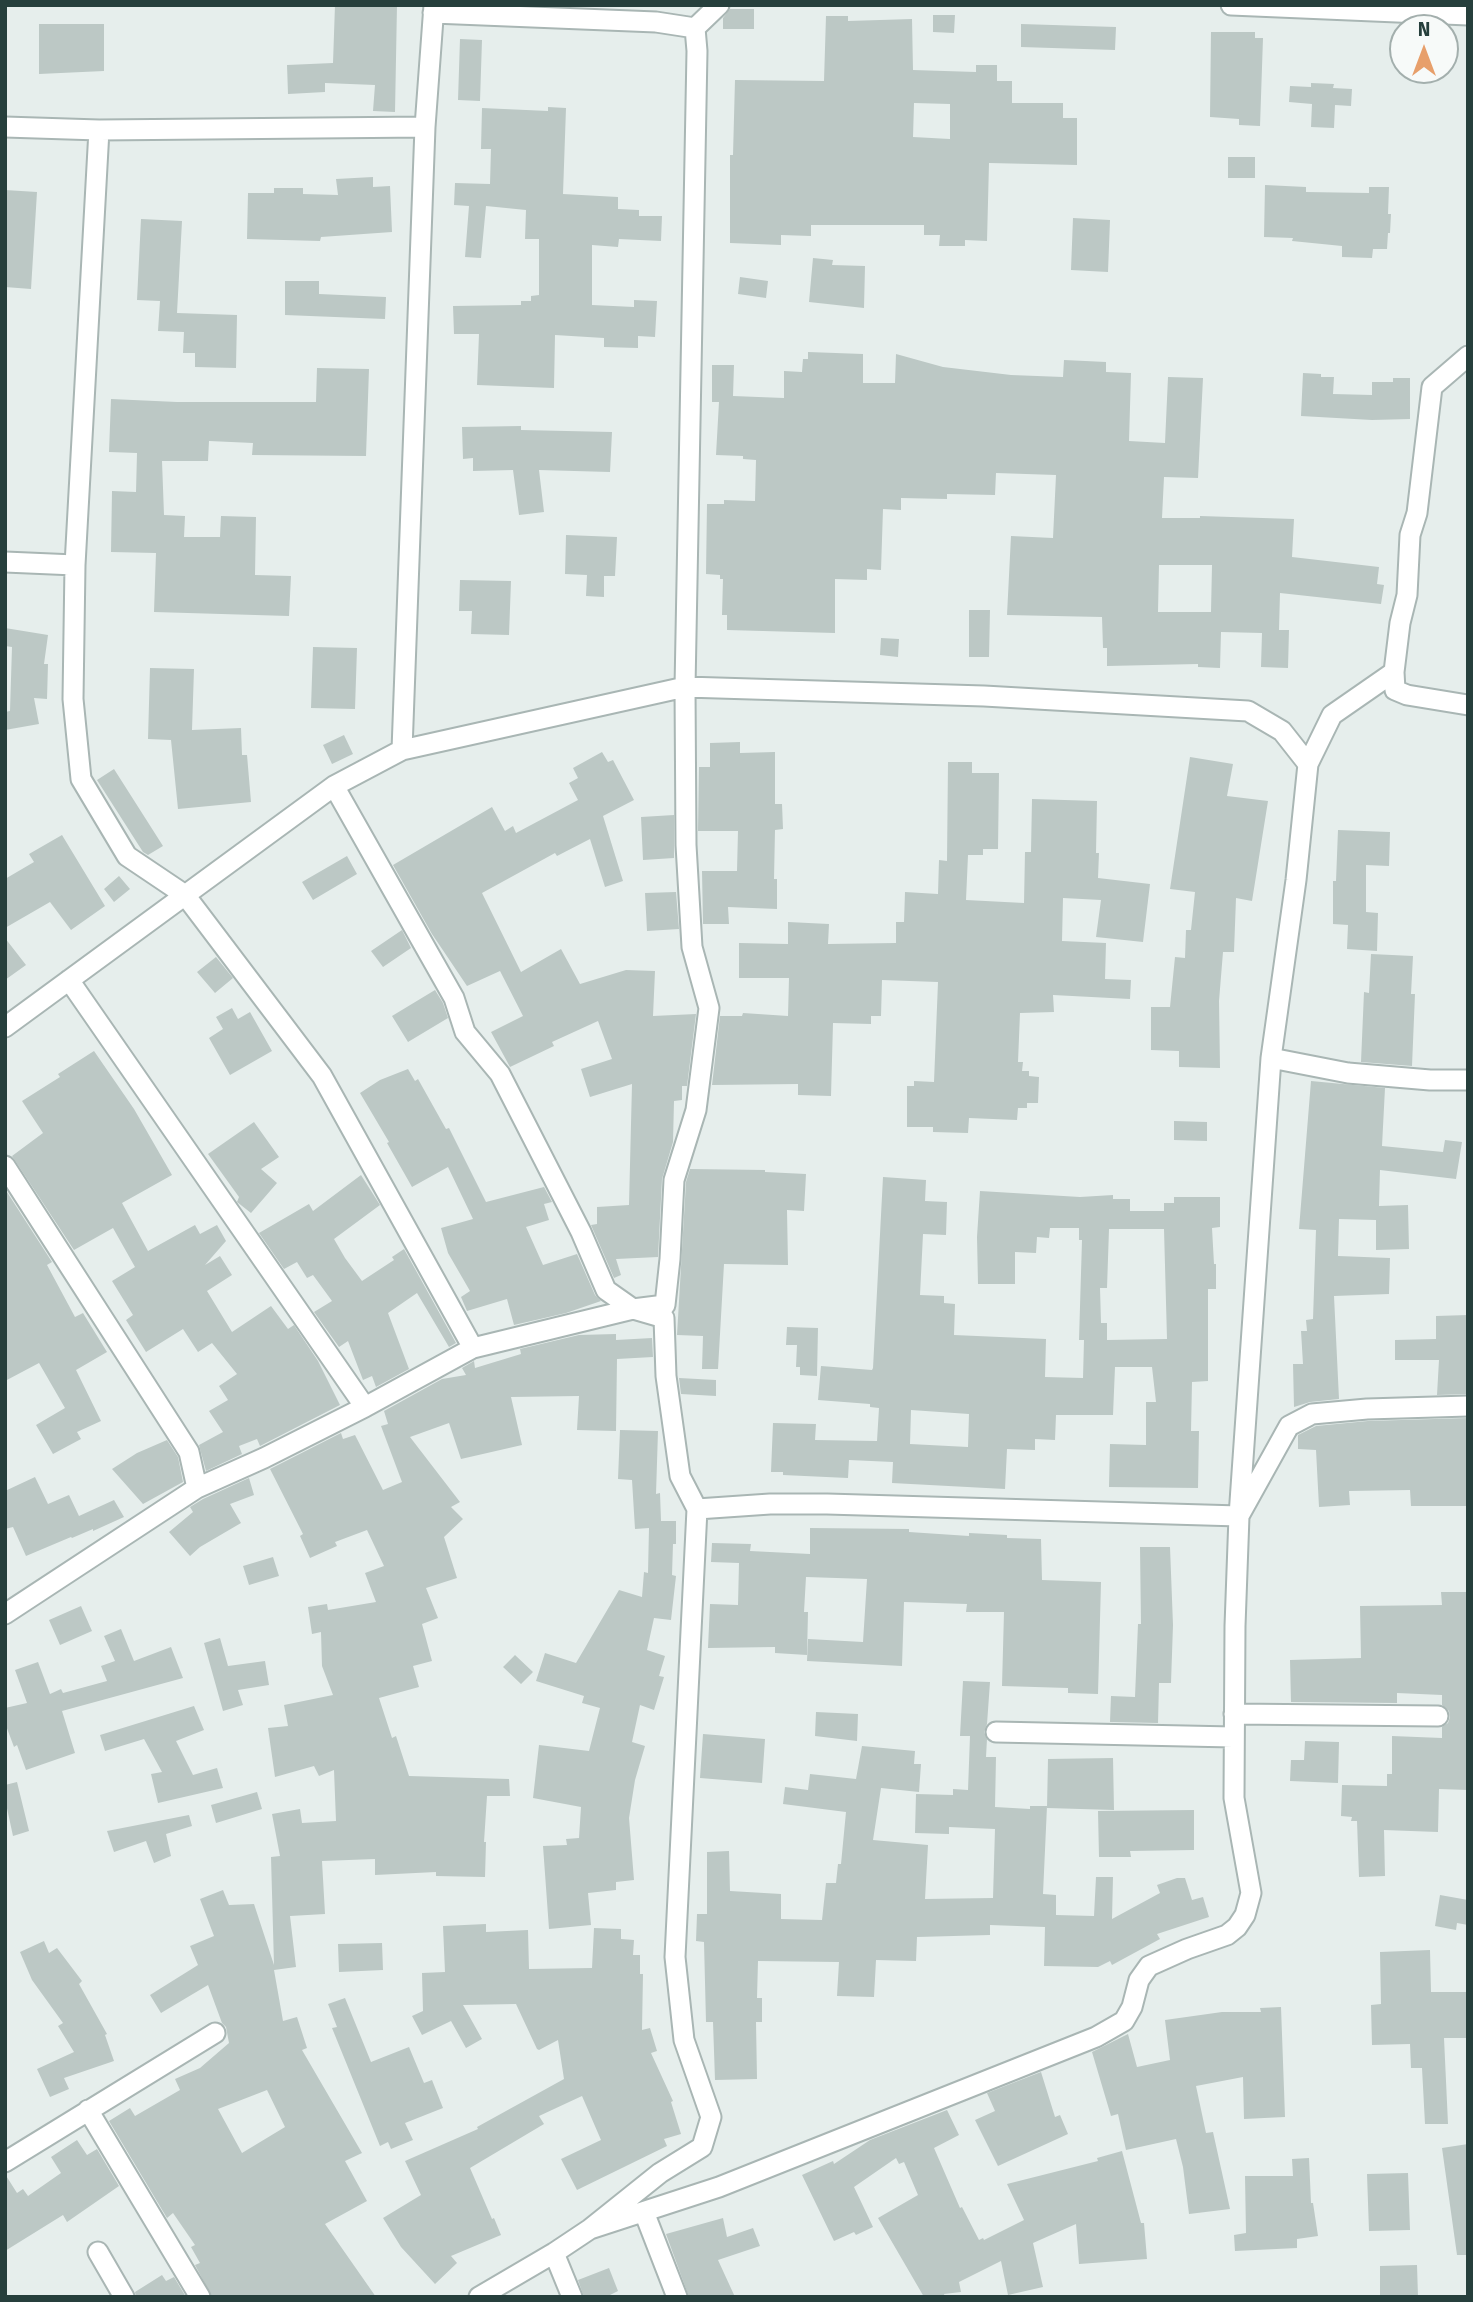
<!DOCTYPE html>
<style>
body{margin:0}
#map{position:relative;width:1473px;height:2302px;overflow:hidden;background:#e6eeec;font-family:"Fira Sans",sans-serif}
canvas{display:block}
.frame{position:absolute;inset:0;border:7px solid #263f3c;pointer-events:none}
.north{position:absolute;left:1389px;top:14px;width:70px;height:70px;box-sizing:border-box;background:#f7faf9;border:2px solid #a3afad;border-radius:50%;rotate:0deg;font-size:19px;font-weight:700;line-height:28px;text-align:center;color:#263f3c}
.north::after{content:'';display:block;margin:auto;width:24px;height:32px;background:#e79f6b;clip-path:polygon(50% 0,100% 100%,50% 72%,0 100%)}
</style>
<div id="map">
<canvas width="1473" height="2302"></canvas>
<div class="frame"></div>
<div class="north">N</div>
</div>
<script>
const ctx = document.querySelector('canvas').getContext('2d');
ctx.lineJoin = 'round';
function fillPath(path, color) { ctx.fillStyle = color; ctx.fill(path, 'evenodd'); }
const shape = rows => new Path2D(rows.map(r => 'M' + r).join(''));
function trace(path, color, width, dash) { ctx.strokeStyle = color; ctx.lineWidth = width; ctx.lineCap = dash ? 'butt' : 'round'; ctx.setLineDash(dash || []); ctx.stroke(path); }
fillPath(shape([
 [335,5,397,5,395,112,373,111,375,85,325,83,325,92,288,94,287,65,333,63],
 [730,9,754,9,754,29,723,29,723,18],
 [933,15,955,15,954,33,933,32],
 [826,16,848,16,848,21,912,19,913,70,976,72,976,65,997,65,997,81,1012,81,1012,103,1063,103,1063,118,1077,118,1077,165,989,163,987,241,965,240,965,246,939,246,940,235,924,235,924,225,811,225,811,236,781,235,781,245,730,243,730,155,733,155,735,80,824,81],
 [914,103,950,104,950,139,913,137],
 [39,24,104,24,104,71,39,74],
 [1021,24,1116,27,1115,50,1021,47],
 [1211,32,1255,32,1255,38,1263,38,1260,126,1239,125,1239,119,1210,117],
 [460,39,482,40,480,101,458,100],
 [1311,83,1334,84,1333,88,1352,89,1351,106,1335,105,1334,128,1311,127,1312,104,1289,102,1290,86,1311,87],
 [548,107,566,108,563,194,618,197,618,209,639,210,639,216,662,216,661,241,619,239,618,247,592,245,592,305,634,307,634,300,657,301,655,337,638,336,638,348,604,347,604,338,555,335,554,388,477,385,479,334,454,334,453,306,521,305,521,301,531,301,531,296,539,295,539,239,525,239,526,210,486,206,481,258,465,257,469,206,454,205,455,183,490,184,491,149,481,149,482,108,548,111],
 [1228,157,1255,157,1255,178,1228,178],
 [373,177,373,187,390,186,392,232,321,237,320,241,247,239,248,193,274,193,274,188,303,188,303,194,338,195,336,179],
 [1265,185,1306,187,1306,192,1369,193,1369,187,1389,187,1388,214,1391,214,1390,233,1388,233,1387,249,1373,249,1372,258,1342,257,1342,246,1292,241,1293,238,1264,237],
 [5,190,37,192,31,289,5,287],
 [1073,218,1110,220,1108,272,1071,270],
 [141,219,182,221,177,313,237,315,236,368,195,367,195,353,183,353,184,332,158,331,160,301,137,300],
 [813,258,833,260,832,265,865,266,864,308,809,302],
 [740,277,768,281,766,298,738,294],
 [285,281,319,281,319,294,386,297,385,319,285,315],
 [808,352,863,354,863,383,895,383,896,354,943,367,1011,375,1063,377,1064,360,1106,362,1106,372,1131,373,1129,441,1165,443,1168,377,1203,378,1198,478,1164,477,1162,518,1200,518,1200,516,1294,519,1292,557,1379,567,1377,584,1384,585,1381,604,1280,593,1279,630,1289,630,1288,668,1261,667,1262,633,1221,632,1220,668,1198,667,1198,664,1107,666,1107,648,1103,648,1102,617,1007,615,1011,536,1053,538,1056,475,996,473,995,495,947,494,947,499,901,498,901,510,883,509,881,570,867,569,867,580,835,579,835,633,727,630,727,615,722,615,723,579,720,579,720,575,706,574,707,504,724,504,724,500,755,501,756,460,743,459,743,456,716,455,719,402,712,402,712,365,734,365,733,396,784,398,784,371,802,372,803,359,808,359],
 [1159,565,1212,565,1211,612,1158,612],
 [317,368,369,369,366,456,252,455,253,443,209,441,208,461,162,461,164,515,185,516,184,537,220,537,221,516,256,517,255,575,291,576,289,616,154,612,156,553,111,552,112,491,136,492,137,453,109,452,111,399,177,402,316,402],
 [1303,373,1321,374,1321,377,1334,377,1333,394,1372,395,1372,382,1393,382,1393,378,1410,378,1410,419,1372,420,1301,416],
 [521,426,521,430,612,432,610,472,539,470,544,512,519,515,513,470,473,471,473,458,463,459,462,427],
 [566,535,617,537,615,576,604,576,604,597,586,596,587,575,565,574],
 [460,580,511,581,509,635,471,634,472,611,459,611],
 [969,610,990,610,989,657,969,657],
 [5,628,48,635,44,664,48,664,47,699,34,698,39,724,5,730,5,712,10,711,12,647,5,646],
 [881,638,899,639,898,657,880,655],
 [313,647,357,648,355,709,311,708],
 [150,668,194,669,192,730,241,728,242,755,247,755,251,802,178,809,171,740,148,739],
 [344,735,353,754,332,764,323,745],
 [740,742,740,753,775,752,775,804,782,804,783,829,775,830,774,879,777,879,777,909,728,907,729,924,703,924,702,871,737,871,738,831,698,831,699,767,710,767,710,743],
 [602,752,608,762,613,760,634,800,603,816,623,881,605,887,590,839,557,856,555,853,482,893,521,972,561,949,580,984,626,970,655,971,653,1016,696,1014,687,1086,682,1086,682,1100,674,1101,673,1142,662,1179,658,1257,616,1259,621,1275,614,1278,591,1225,597,1224,597,1207,629,1205,632,1084,590,1097,581,1069,612,1059,598,1021,552,1042,554,1046,510,1067,491,1032,523,1016,500,971,467,986,432,934,393,865,492,807,505,831,513,826,516,833,578,800,569,783,578,778,573,768],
 [1190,757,1233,764,1227,796,1268,801,1252,901,1236,898,1234,952,1223,952,1219,1001,1220,1068,1179,1067,1179,1051,1151,1050,1151,1007,1170,1007,1175,957,1185,958,1186,930,1191,930,1195,892,1170,889],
 [948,762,972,762,972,773,999,773,998,849,983,849,983,855,968,855,966,900,1024,903,1025,852,1031,852,1032,799,1097,801,1096,853,1099,853,1098,878,1150,884,1143,942,1096,937,1101,900,1063,898,1062,941,1106,943,1105,979,1131,980,1130,999,1053,995,1054,1012,1020,1013,1018,1062,1023,1062,1022,1071,1029,1071,1029,1076,1039,1077,1038,1103,1027,1103,1027,1108,1018,1108,1017,1120,969,1118,968,1133,933,1132,933,1127,907,1127,907,1086,914,1086,914,1081,934,1082,938,982,882,980,881,1016,871,1016,871,1024,833,1023,831,1096,798,1095,798,1084,712,1085,720,1016,742,1016,743,1013,788,1016,789,978,739,978,739,943,788,944,788,922,829,924,828,944,896,943,896,922,904,922,905,892,938,894,939,860,947,861],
 [114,769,163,846,148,855,143,852,97,780],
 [674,815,674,858,643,860,641,817],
 [1338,830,1390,832,1389,866,1366,865,1366,912,1378,913,1377,951,1347,949,1348,925,1333,924,1333,881,1336,881],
 [62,835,105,906,71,930,50,902,5,928,5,879,34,862,29,854],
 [347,856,357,874,313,900,302,882],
 [119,876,130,889,114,902,104,889],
 [676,892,679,929,647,931,645,893],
 [402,930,411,948,383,967,371,951],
 [5,938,26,965,5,980],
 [1371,954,1413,956,1411,994,1415,994,1412,1066,1361,1062,1364,992,1369,993],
 [216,957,233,978,215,993,197,972],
 [435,990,443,1003,448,1018,408,1042,392,1016],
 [232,1008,238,1019,250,1012,272,1051,230,1075,209,1038,223,1029,216,1017],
 [94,1051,134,1109,172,1175,122,1203,148,1251,195,1225,200,1234,217,1225,226,1241,205,1265,220,1256,232,1275,207,1291,232,1332,271,1306,288,1329,294,1325,318,1361,340,1405,260,1446,257,1439,239,1446,242,1454,206,1471,199,1445,223,1432,209,1411,228,1400,219,1386,237,1374,212,1343,198,1352,183,1329,146,1352,126,1320,133,1315,112,1281,135,1267,113,1228,74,1250,12,1156,43,1133,22,1101,60,1077,58,1074],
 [408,1069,415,1081,418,1079,446,1129,449,1128,486,1202,544,1187,552,1202,544,1204,549,1220,526,1227,543,1265,577,1254,595,1295,601,1301,566,1313,514,1325,507,1299,467,1311,461,1297,470,1291,448,1253,441,1228,473,1219,448,1167,412,1187,387,1143,389,1142,360,1093,380,1080],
 [1311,1081,1385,1088,1382,1146,1443,1152,1445,1140,1462,1142,1456,1179,1380,1170,1379,1206,1408,1205,1409,1249,1376,1250,1376,1220,1339,1219,1338,1256,1390,1258,1389,1294,1334,1296,1339,1399,1310,1402,1294,1407,1293,1364,1303,1364,1301,1331,1307,1331,1306,1320,1313,1319,1316,1230,1299,1229],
 [1174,1121,1207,1122,1207,1141,1174,1140],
 [254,1122,279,1157,261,1169,277,1183,251,1213,237,1202,239,1197,208,1154],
 [690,1169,765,1170,765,1172,806,1174,804,1211,787,1210,788,1265,724,1264,718,1369,702,1369,703,1336,677,1335,686,1182],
 [361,1175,380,1205,334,1239,345,1258,362,1281,394,1260,392,1257,404,1249,456,1343,449,1347,417,1293,388,1313,409,1369,376,1387,372,1376,363,1380,348,1341,339,1347,314,1312,332,1301,313,1275,307,1278,297,1262,284,1269,259,1233,309,1204,313,1211],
 [883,1177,926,1180,925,1201,947,1202,946,1235,923,1234,920,1295,944,1296,944,1303,955,1304,954,1335,1046,1339,1045,1377,1083,1378,1084,1340,1079,1340,1082,1240,1079,1240,1079,1228,1050,1228,1049,1238,1037,1237,1036,1253,1015,1252,1015,1284,978,1284,977,1237,980,1191,1080,1197,1113,1195,1113,1199,1130,1199,1130,1211,1164,1211,1164,1203,1174,1203,1174,1197,1220,1197,1220,1227,1212,1228,1214,1264,1216,1264,1216,1289,1208,1289,1208,1381,1192,1382,1191,1431,1199,1431,1198,1488,1109,1487,1110,1444,1146,1445,1146,1402,1156,1402,1152,1367,1115,1367,1113,1415,1056,1415,1055,1440,1035,1439,1035,1450,1007,1449,1005,1489,892,1483,893,1462,849,1460,848,1478,783,1475,783,1472,771,1472,773,1423,816,1424,815,1440,877,1441,879,1408,870,1407,870,1404,818,1400,821,1366,872,1370,873,1368],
 [1109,1229,1164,1229,1167,1339,1107,1340,1107,1323,1101,1323,1100,1288,1107,1288],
 [911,1410,969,1414,968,1447,910,1444],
 [5,1189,52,1262,47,1265,75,1317,83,1313,107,1352,76,1370,101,1421,77,1432,81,1439,53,1454,36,1425,65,1408,39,1363,5,1381],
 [1468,1315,1468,1394,1437,1395,1439,1360,1395,1360,1395,1340,1436,1339,1436,1316],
 [787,1327,818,1328,817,1376,800,1375,800,1367,796,1367,797,1345,786,1345],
 [616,1334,616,1340,652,1338,653,1357,617,1359,616,1431,577,1430,579,1396,511,1397,522,1445,461,1459,449,1423,410,1437,460,1502,451,1507,463,1519,444,1537,457,1578,426,1588,438,1618,422,1624,432,1661,413,1666,419,1687,379,1698,392,1738,396,1736,409,1776,509,1779,510,1796,487,1796,484,1842,486,1842,485,1877,436,1876,436,1872,375,1875,375,1859,322,1861,325,1914,290,1916,296,1967,274,1970,283,2021,297,2017,307,2048,302,2050,362,2153,345,2161,367,2201,325,2224,376,2297,212,2297,195,2265,200,2263,191,2247,195,2245,173,2213,167,2218,109,2121,130,2108,135,2116,180,2090,175,2079,200,2068,229,2043,226,2027,222,2023,208,1985,161,2013,150,1995,198,1965,190,1946,214,1936,200,1899,223,1890,229,1905,254,1904,274,1965,271,1857,280,1856,272,1814,300,1809,302,1823,336,1821,334,1770,319,1776,314,1766,275,1777,268,1728,288,1726,284,1705,333,1695,322,1666,321,1632,312,1634,308,1607,327,1604,328,1610,376,1602,365,1573,384,1566,367,1530,335,1542,337,1546,310,1558,300,1536,303,1534,270,1469,341,1433,343,1439,355,1435,383,1490,402,1482,381,1426,388,1424,384,1411,442,1379,466,1375,462,1368,474,1361,475,1368,521,1354,520,1349,579,1335],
 [267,2090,285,2127,242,2153,218,2109],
 [679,1378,716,1380,716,1396,681,1394],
 [1468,1418,1468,1506,1411,1506,1410,1490,1349,1491,1350,1505,1319,1507,1316,1450,1298,1449,1298,1435,1316,1426,1368,1421],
 [620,1430,658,1431,656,1494,660,1493,661,1521,676,1521,676,1544,673,1544,672,1575,676,1576,671,1620,654,1618,647,1650,665,1656,659,1676,664,1677,654,1710,640,1705,632,1742,645,1746,635,1780,629,1818,634,1880,616,1882,616,1890,588,1893,591,1925,549,1929,543,1846,567,1845,566,1839,579,1838,581,1807,533,1798,539,1745,589,1751,600,1708,582,1703,584,1696,536,1681,545,1653,576,1663,619,1590,642,1597,644,1572,648,1573,649,1528,635,1529,632,1480,618,1479],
 [167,1440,178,1457,183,1482,143,1504,112,1469,137,1453],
 [35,1477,48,1504,69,1495,79,1516,114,1500,124,1517,93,1531,93,1529,72,1538,71,1537,26,1556,13,1527,5,1529,5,1491],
 [249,1478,254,1495,230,1504,241,1523,200,1547,190,1556,169,1532,193,1512,190,1507,203,1499],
 [810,1528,909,1529,909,1532,969,1536,969,1533,1007,1535,1007,1538,1041,1539,1042,1580,1101,1582,1098,1694,1068,1693,1068,1688,1002,1686,1004,1612,966,1612,967,1604,904,1602,902,1666,807,1661,808,1639,863,1642,867,1579,806,1577,804,1612,808,1612,807,1655,775,1653,775,1647,708,1648,710,1604,738,1605,739,1563,711,1562,712,1543,751,1544,750,1551,810,1554],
 [1140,1547,1170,1547,1173,1625,1171,1683,1159,1683,1158,1723,1110,1722,1111,1696,1135,1697,1138,1624,1141,1624],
 [273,1557,279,1576,249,1585,243,1566],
 [1441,1592,1468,1592,1468,1790,1439,1789,1438,1832,1384,1830,1385,1876,1359,1877,1357,1821,1351,1821,1352,1817,1341,1816,1342,1785,1387,1786,1387,1774,1392,1774,1392,1736,1442,1738,1442,1727,1448,1723,1450,1717,1449,1711,1442,1705,1442,1695,1397,1693,1397,1703,1291,1702,1290,1660,1361,1658,1360,1606,1442,1605],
 [81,1606,92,1631,60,1645,49,1620],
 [121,1629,134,1661,171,1647,183,1678,62,1711,75,1753,26,1770,17,1745,14,1747,5,1723,5,1708,27,1703,15,1670,38,1662,50,1694,61,1689,63,1693,107,1681,101,1666,115,1661,104,1636],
 [220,1638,228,1666,265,1661,269,1685,238,1690,243,1705,223,1711,204,1643],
 [515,1655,533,1672,521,1684,503,1667],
 [963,1681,990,1682,987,1724,984,1732,987,1739,986,1757,996,1757,995,1807,1030,1809,1030,1806,1047,1806,1043,1894,1056,1895,1056,1915,1094,1916,1096,1877,1113,1877,1112,1919,1160,1893,1157,1885,1177,1878,1185,1878,1192,1900,1203,1897,1209,1917,1157,1934,1160,1939,1112,1965,1110,1961,1098,1967,1044,1966,1045,1927,990,1925,990,1935,917,1937,916,1961,876,1960,874,1997,837,1996,839,1962,758,1961,757,1998,762,1998,762,2022,756,2022,757,2079,715,2080,713,2022,706,2022,704,1942,696,1941,697,1914,707,1914,707,1852,729,1851,730,1891,781,1894,781,1919,822,1920,826,1883,836,1883,838,1864,841,1864,846,1812,783,1804,785,1787,808,1790,810,1774,856,1779,862,1746,915,1751,914,1764,921,1764,919,1792,881,1788,873,1840,928,1845,925,1899,993,1898,995,1829,949,1827,949,1834,915,1833,916,1794,953,1795,953,1789,968,1790,970,1736,960,1736],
 [194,1706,204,1730,176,1741,193,1775,217,1768,223,1788,158,1803,151,1774,162,1772,144,1739,105,1751,100,1735],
 [816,1712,858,1714,857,1741,815,1736],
 [703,1734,765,1739,762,1783,700,1778],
 [1305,1741,1339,1742,1338,1783,1290,1781,1291,1760,1304,1760],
 [1113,1758,1114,1810,1047,1808,1048,1759],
 [17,1782,29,1831,13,1836,5,1799,5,1785],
 [257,1792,262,1809,216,1823,211,1805],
 [1194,1810,1194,1850,1130,1851,1131,1857,1099,1857,1098,1811],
 [189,1815,192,1826,166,1834,171,1856,154,1863,146,1841,114,1852,107,1831],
 [1440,1895,1468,1900,1468,1925,1457,1923,1456,1930,1435,1926],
 [486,1924,486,1932,528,1930,529,1969,592,1968,594,1928,621,1929,621,1939,634,1940,633,1955,640,1955,640,1974,643,1974,642,2030,650,2028,657,2051,651,2053,673,2101,671,2102,681,2134,664,2139,667,2146,577,2190,561,2159,601,2140,582,2096,539,2116,544,2124,470,2168,492,2219,494,2218,501,2235,451,2256,457,2263,435,2284,401,2247,383,2218,421,2195,405,2161,478,2129,477,2127,564,2079,558,2040,539,2050,537,2049,516,2004,463,2005,482,2039,466,2048,451,2021,422,2035,412,2016,423,2011,422,1973,445,1972,443,1926],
 [44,1941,49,1953,57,1948,82,1981,79,1984,107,2034,105,2035,114,2061,64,2078,69,2089,50,2097,37,2069,74,2052,58,2026,63,2023,32,1980,20,1952],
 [382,1943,383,1970,339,1972,338,1944],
 [1430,1950,1431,1992,1468,1992,1468,2038,1444,2038,1448,2124,1425,2124,1422,2068,1411,2068,1410,2044,1372,2045,1371,2005,1381,2004,1380,1952],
 [345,1998,371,2062,409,2047,424,2083,432,2080,443,2108,405,2123,413,2140,391,2149,388,2142,380,2146,332,2028,337,2027,328,2004],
 [1281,2007,1285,2117,1244,2119,1243,2077,1196,2086,1206,2133,1213,2132,1230,2209,1189,2214,1183,2167,1176,2139,1126,2150,1118,2114,1111,2116,1092,2052,1128,2034,1137,2067,1170,2060,1165,2020,1222,2012,1261,2012,1260,2008],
 [1041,2072,1055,2117,1060,2115,1068,2134,998,2166,975,2120,995,2111,987,2093],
 [947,2110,959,2135,934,2148,960,2208,962,2207,979,2240,983,2238,984,2240,1024,2220,1007,2184,1098,2161,1097,2158,1122,2151,1141,2223,1144,2223,1147,2259,1079,2264,1076,2224,1033,2243,1043,2287,1008,2295,1001,2261,959,2282,961,2292,944,2294,945,2297,924,2297,878,2218,918,2195,904,2162,899,2164,896,2158,854,2187,873,2227,856,2235,854,2232,834,2241,802,2175,833,2161,834,2164,870,2140],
 [77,2140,87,2155,97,2149,119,2186,67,2222,63,2215,5,2251,5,2174,17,2193,23,2189,28,2196,61,2173,51,2157],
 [1468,2144,1468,2255,1457,2255,1442,2148],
 [1309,2158,1311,2203,1313,2203,1318,2236,1297,2239,1297,2248,1235,2251,1234,2235,1246,2233,1245,2176,1293,2176,1292,2159],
 [1408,2173,1410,2230,1369,2231,1367,2174],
 [723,2218,727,2237,753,2228,760,2246,718,2260,735,2297,689,2297,666,2234],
 [1417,2265,1418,2297,1380,2297,1380,2266],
 [609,2268,618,2291,606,2297,584,2297,578,2280],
 [162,2275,166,2281,174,2277,186,2297,136,2297,135,2292]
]), '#bcc8c5');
const minor = shape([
 [1231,5,1468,15],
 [433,13,656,22,695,28,719,5],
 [5,127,99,130,425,127],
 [5,562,75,565,99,130],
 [75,565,73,699,81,779,127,856,185,895,322,1076,473,1348],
 [1394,672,1395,690,1407,695,1468,705],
 [402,750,425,127,434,5],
 [334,786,454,998,465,1032,500,1074,581,1232,606,1290,633,1309,664,1318,666,1376,680,1476,697,1509,675,1957,684,2040,711,2117,702,2147,660,2173,590,2229,554,2253,479,2297],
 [69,980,365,1407],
 [5,1027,334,786,402,750,685,687,984,696,1248,711,1282,731,1308,764],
 [1271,1058,1348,1073,1430,1080,1468,1080],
 [5,1166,189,1452,197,1488],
 [697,1509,770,1504,827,1504,1239,1516,1289,1426,1312,1414,1367,1409,1468,1406],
 [5,1614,197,1488,264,1458,365,1407,473,1348,633,1309,665,1305,670,1259,674,1180,696,1110,709,1008,692,947,686,845,685,687,697,51,695,28],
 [1234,1714,1438,1716],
 [996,1732,1233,1737],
 [88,2110,200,2297],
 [5,2162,215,2033],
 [644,2212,677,2297],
 [590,2229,719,2187,1096,2037,1124,2021,1132,2007,1139,1980,1149,1966,1187,1949,1227,1935,1237,1927,1245,1915,1251,1893,1234,1798,1235,1626,1239,1516,1271,1058,1296,880,1308,764,1332,715,1394,672,1400,623,1407,595,1410,535,1417,513,1432,387,1468,356],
 [98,2252,124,2297],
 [554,2253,572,2297]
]);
trace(minor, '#a9b6b4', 23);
trace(minor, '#fff', 19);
</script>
